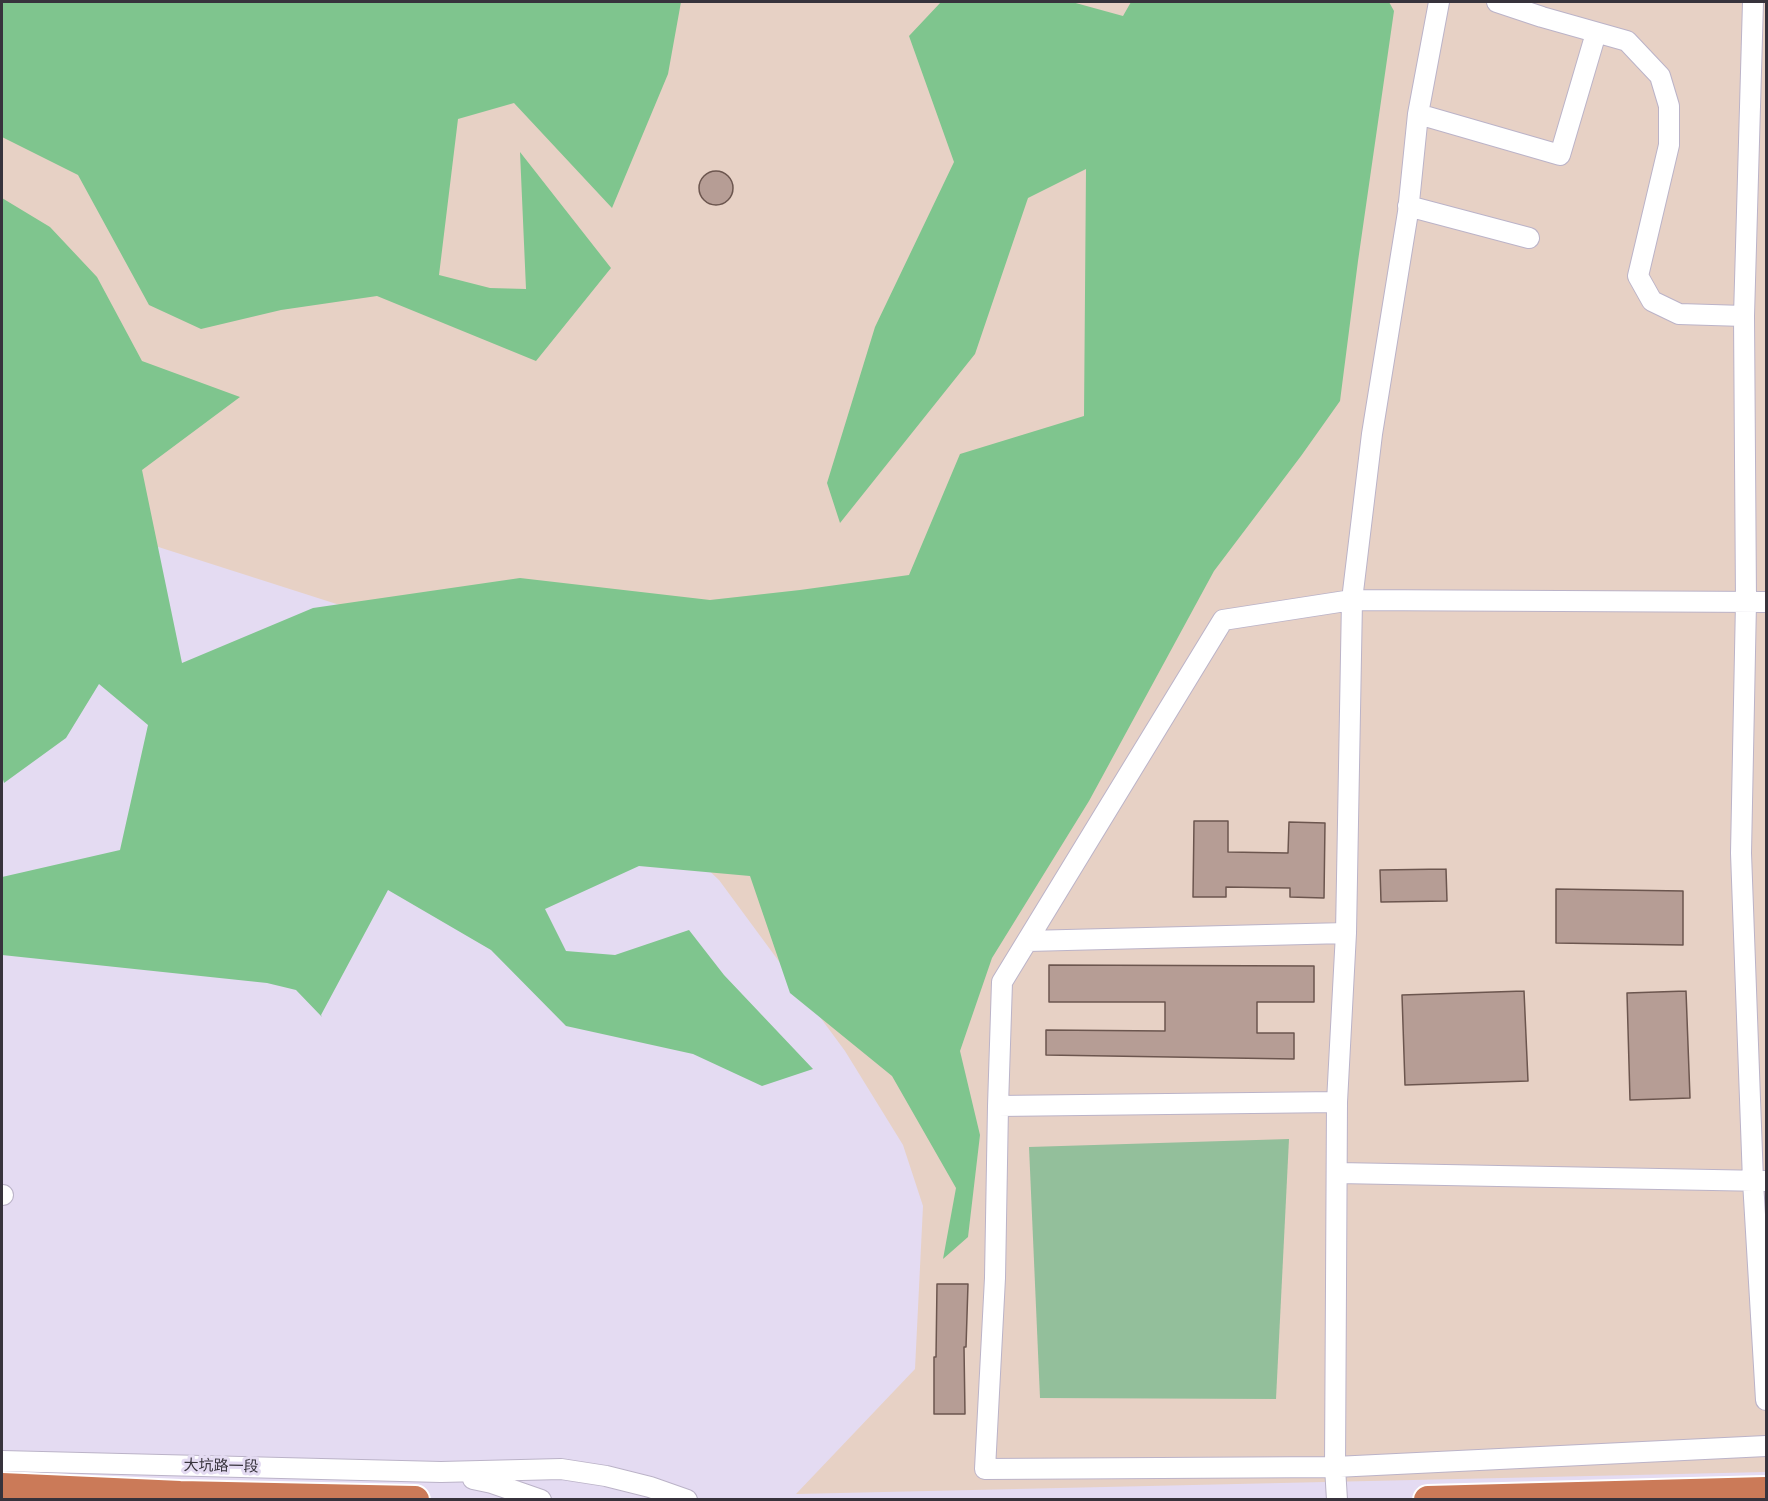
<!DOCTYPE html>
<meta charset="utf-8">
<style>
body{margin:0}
#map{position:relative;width:1768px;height:1501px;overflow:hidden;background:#e4dbf2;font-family:"Roboto Condensed",sans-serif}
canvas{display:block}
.frame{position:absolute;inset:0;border:3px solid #37333c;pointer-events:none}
</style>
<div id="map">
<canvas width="1768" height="1501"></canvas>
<div class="frame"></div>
</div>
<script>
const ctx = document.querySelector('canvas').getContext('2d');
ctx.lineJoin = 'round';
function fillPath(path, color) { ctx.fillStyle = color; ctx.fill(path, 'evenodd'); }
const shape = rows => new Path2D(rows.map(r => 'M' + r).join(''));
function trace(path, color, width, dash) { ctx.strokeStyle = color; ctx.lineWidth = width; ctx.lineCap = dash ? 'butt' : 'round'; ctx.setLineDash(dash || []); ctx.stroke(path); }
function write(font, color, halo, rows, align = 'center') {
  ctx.font = font + ' "Roboto Condensed","Noto Sans TC",sans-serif'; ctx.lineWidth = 6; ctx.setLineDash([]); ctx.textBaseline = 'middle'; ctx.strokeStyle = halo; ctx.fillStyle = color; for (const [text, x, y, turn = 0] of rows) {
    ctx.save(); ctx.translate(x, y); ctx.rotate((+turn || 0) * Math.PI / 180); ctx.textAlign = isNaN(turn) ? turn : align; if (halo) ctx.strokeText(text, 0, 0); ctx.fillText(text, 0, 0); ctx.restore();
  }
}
fillPath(shape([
 [2,2,1766,2,1766,1472,796,1494,915,1369,923,1206,903,1145,845,1051,719,880,471,647,124,536,2,486]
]), '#e7d1c5');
fillPath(shape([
 [1289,1139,1276,1399,1040,1398,1029,1147]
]), '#93bf9b');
fillPath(shape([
 [2,2,681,2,668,74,612,208,514,103,458,119,439,275,490,288,526,289,520,152,611,268,536,361,377,296,281,310,201,329,149,305,78,175,2,137],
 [941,2,1072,2,1123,16,1131,2,1389,2,1394,11,1358,261,1340,401,1301,456,1214,571,1089,801,992,958,960,1051,980,1135,968,1237,943,1259,956,1188,892,1076,790,993,750,876,639,866,545,909,566,951,615,955,689,930,724,975,813,1069,762,1086,693,1054,566,1026,491,950,388,890,321,1015,322,1017,296,990,267,983,2,955,2,877,120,850,148,725,99,684,66,738,4,783,2,776,2,198,50,227,97,277,142,361,240,397,142,470,182,663,313,608,520,578,710,600,800,590,909,575,960,454,1084,416,1086,169,1028,198,975,354,840,523,827,483,875,327,954,162,909,36]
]), '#7fc58e');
const building = shape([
 '699 188a17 17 0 1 1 34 0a17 17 0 1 1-34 0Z',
 [1194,821,1228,821,1228,852,1288,853,1289,822,1325,823,1324,898,1290,897,1290,888,1226,887,1226,897,1193,897,1194,821],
 [1446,869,1447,901,1381,902,1380,870,1446,869],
 [1556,889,1683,891,1683,945,1556,943,1556,889],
 [1049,965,1314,966,1314,1002,1257,1002,1257,1033,1294,1033,1294,1059,1046,1055,1046,1030,1165,1031,1165,1002,1049,1002,1049,965],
 [1524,991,1528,1081,1405,1085,1402,995,1524,991],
 [1686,991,1690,1098,1630,1100,1627,993,1686,991],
 [937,1284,968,1284,966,1347,964,1347,965,1414,934,1414,934,1357,936,1357,937,1284]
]);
fillPath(building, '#b69d95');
trace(building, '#6c564f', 1.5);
const minor = shape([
 [1497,2,1542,17,1627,41,1660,76,1669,106,1669,145,1638,276,1652,301,1679,314,1744,316],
 [1753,2,1744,316,1746,602,1741,853,1753,1181,1766,1400],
 [1418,114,1560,155,1596,33],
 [1408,206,1529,238],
 [1766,602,1352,600,1223,620,1002,982,998,1106,995,1278,985,1469,1335,1467,1766,1446],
 [1027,941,1346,933],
 [998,1106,1337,1102],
 [1338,1173,1766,1181],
 [2,1195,3,1195],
 [2,1461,441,1472,561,1469,606,1476,650,1487,687,1500],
 [473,1479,492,1483,541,1500],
 [1337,1500,1335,1467,1337,1102,1346,933,1352,600,1372,434,1408,212,1418,114,1439,2]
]);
const highway = shape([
 [2,1487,180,1495,415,1500],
 [1428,1500,1766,1491]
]);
trace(minor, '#bbb3c8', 22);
trace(highway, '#fff', 32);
trace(minor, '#fff', 20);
trace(highway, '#cb7a58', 28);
write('15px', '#37333c', '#e4dbf2', [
 ["大坑路一段",221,1467,1]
]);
</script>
